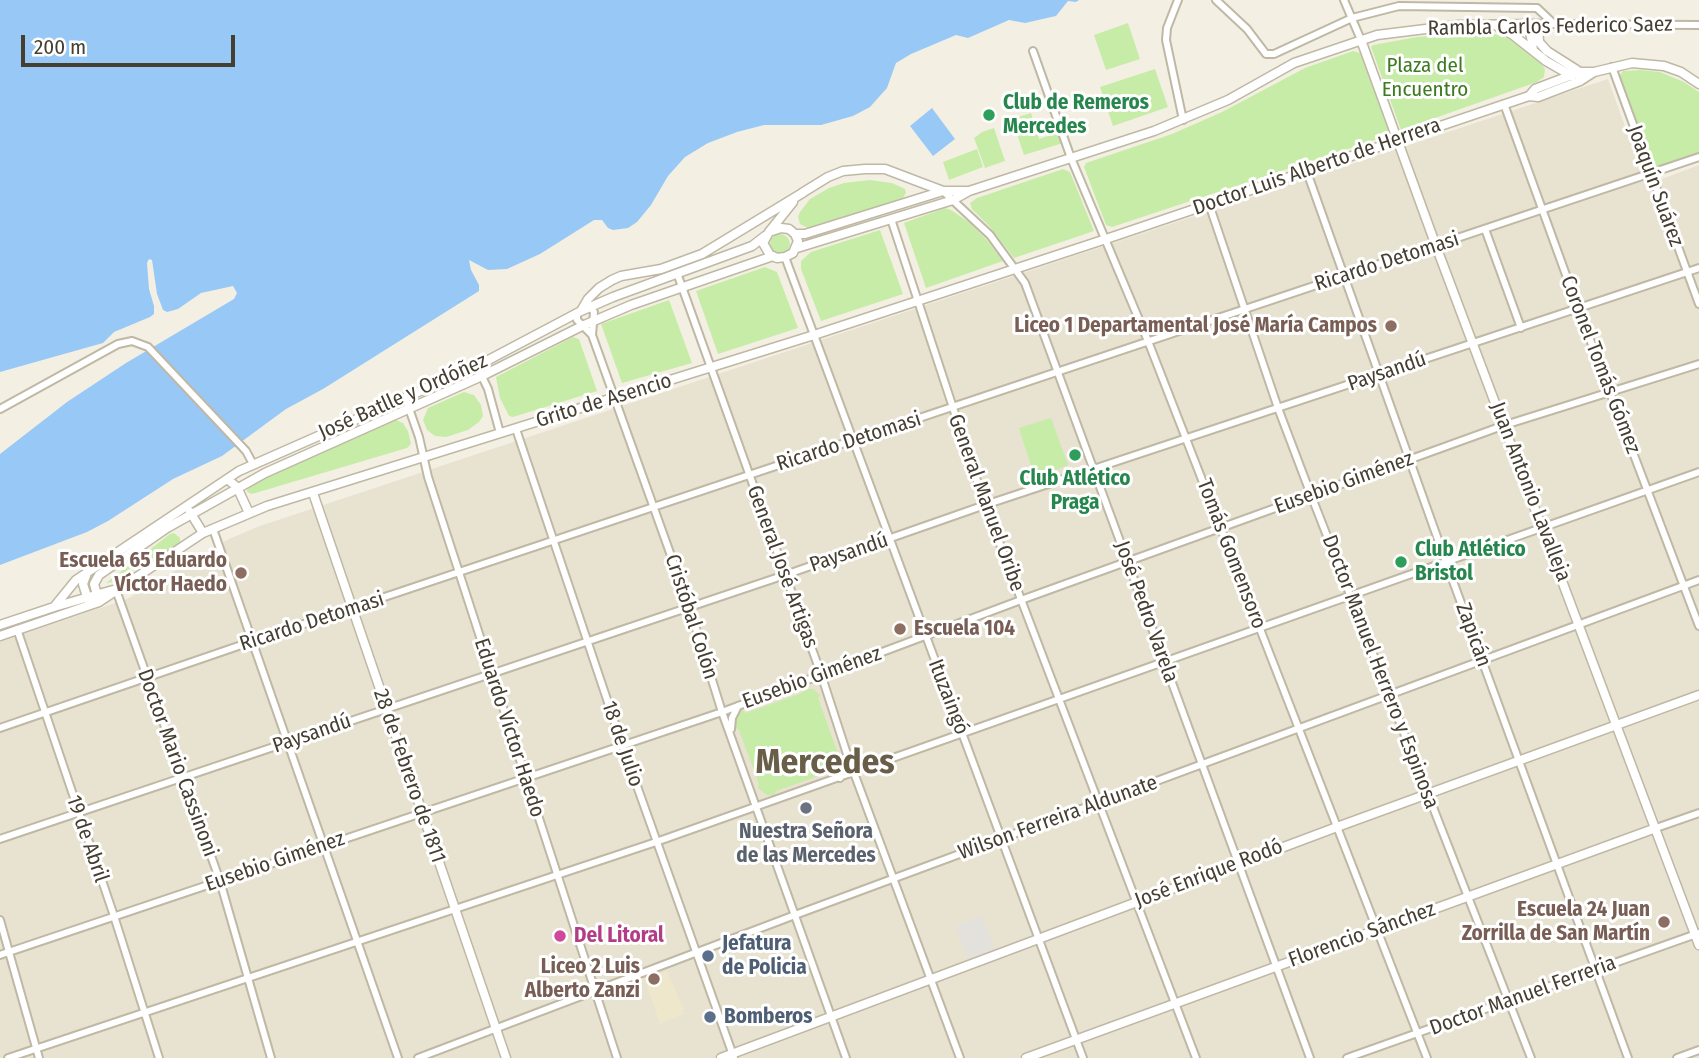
<!DOCTYPE html>
<meta charset="utf-8">
<style>
body{margin:0}
#map{position:relative;width:1699px;height:1058px;overflow:hidden;background:#f3f0e3;font-family:"Fira Sans Condensed",sans-serif}
canvas{display:block}
.scale{position:absolute;left:21px;top:35px;width:214px;height:32px;box-sizing:border-box;border:4px solid #453f32;border-top:0;padding-left:9px;font-size:21px;line-height:24px;white-space:nowrap;color:#453f32;-webkit-text-stroke:5px #fff;paint-order:stroke}
</style>
<div id="map">
<canvas width="1699" height="1058"></canvas>
<div class="scale">200 m</div>
</div>
<script>
const ctx = document.querySelector('canvas').getContext('2d');
ctx.lineJoin = 'round';
function fillPath(path, color) { ctx.fillStyle = color; ctx.fill(path, 'evenodd'); }
const shape = rows => new Path2D(rows.map(r => 'M' + r).join(''));
function trace(path, color, width, dash) { ctx.strokeStyle = color; ctx.lineWidth = width; ctx.lineCap = dash ? 'butt' : 'round'; ctx.setLineDash(dash || []); ctx.stroke(path); }
function write(font, color, halo, rows, align = 'center') {
  ctx.font = font + ' "Fira Sans Condensed",sans-serif'; ctx.lineWidth = 6; ctx.setLineDash([]); ctx.textBaseline = 'middle'; ctx.strokeStyle = halo; ctx.fillStyle = color; for (const [text, x, y, turn = 0] of rows) {
    ctx.save(); ctx.translate(x, y); ctx.rotate((+turn || 0) * Math.PI / 180); ctx.textAlign = isNaN(turn) ? turn : align; if (halo) ctx.strokeText(text, 0, 0); ctx.fillText(text, 0, 0); ctx.restore();
  }
}
fillPath(shape([
 [1608,79,1646,185,1699,165,1699,1058,0,1058,0,642,127,599,227,540,257,527]
]), '#e8e2d0');
fillPath(shape([
 [667,971,684,1010,682,1011,684,1014,660,1024,645,980]
]), '#eee7cb');
fillPath(shape([
 [1128,23,1140,59,1106,70,1094,35],
 [1467,33,1491,33,1510,39,1540,62,1545,69,1544,77,1537,82,1401,130,1371,47,1373,45,1417,37],
 [1353,51,1360,53,1389,132,1387,136,1112,227,1106,225,1084,167,1086,163,1172,134,1222,112,1305,68],
 [1155,69,1168,107,1113,126,1100,87],
 [1640,70,1660,72,1684,82,1699,92,1699,153,1656,169,1652,164,1619,76,1623,71],
 [1031,113,1039,139,1059,132,1063,143,1024,155,1012,119],
 [994,128,1005,161,985,168,974,138,982,132],
 [977,149,983,167,949,180,943,162],
 [1063,169,1070,172,1094,231,1014,258,990,227,972,209,970,203,977,198],
 [870,180,892,183,905,189,906,193,903,198,810,229,800,224,798,217,800,212,810,199,829,188,844,183],
 [945,208,951,210,970,223,986,239,1003,261,926,288,904,223],
 [880,230,903,294,821,321,801,269,801,261,811,252],
 '770 244a10 10 0 1 1 20 0a10 10 0 1 1-20 0Z',
 [765,267,777,272,798,328,718,354,696,291],
 [669,300,692,363,622,383,601,324],
 [573,337,579,339,597,391,513,417,509,416,500,398,496,377],
 [464,392,474,395,481,405,483,416,479,422,468,430,446,437,435,436,427,430,423,420,428,408],
 [1051,418,1068,465,1035,478,1019,428],
 [396,420,403,423,408,431,411,444,407,448,252,494,247,492,248,485],
 [174,533,180,538,180,543,114,582,106,583,170,534],
 [804,689,813,689,820,695,818,698,838,754,842,756,841,765,834,773,832,771,776,791,774,795,767,795,758,788,759,784,739,730,735,727,736,719,742,710,746,713,802,693]
]), '#c7eca7');
fillPath(shape([
 [982,916,995,949,968,959,956,926]
]), '#e3e1dc');
fillPath(shape([
 [0,0,1079,0,1076,2,1068,1,1056,16,1025,23,1009,20,968,38,956,35,911,54,896,63,887,88,870,107,853,116,821,125,764,125,737,132,708,143,685,157,668,176,651,205,637,222,628,228,613,230,608,228,602,220,594,220,540,254,507,269,488,270,469,260,471,270,479,285,479,291,323,389,286,409,222,456,173,479,108,521,87,532,0,565,0,454,67,402,126,363,234,299,237,293,233,286,201,293,178,309,167,312,163,310,157,294,152,260,149,259,147,263,149,289,154,306,154,314,150,317,114,332,103,343,0,372],
 [932,108,955,139,933,156,910,126]
]), '#98c8f6');
const minor = shape([
 [1178,0,1167,28,1166,40,1183,120],
 [1216,0,1247,29,1266,54,1274,54,1352,18,1399,6,1537,8,1554,24],
 [1344,0,1361,40],
 [1538,24,1699,25],
 [1033,51,1071,158,1148,341,1427,1058],
 [1612,67,1699,304],
 [1504,104,1578,308,1699,626],
 [1307,172,1446,562,1628,1058],
 [943,191,990,235,1025,283,1310,1058],
 [1209,204,1278,408,1311,495,1531,1058],
 [891,219,985,505,1196,1058],
 [1485,229,1521,328],
 [785,257,1083,1058],
 [677,273,821,674,847,754,960,1058],
 [590,307,594,312,592,335],
 [577,314,577,320,592,335,689,606,722,712,846,1058],
 [477,366,488,389,500,433],
 [405,397,419,437,428,477,617,1058],
 [0,409,118,344,132,341,148,347,246,451,253,464],
 [516,429,622,744,734,1058],
 [213,529,398,1058],
 [116,590,220,881,271,1058],
 [17,629,114,916,159,1058],
 [0,728,253,641,1699,157],
 [731,729,732,718,738,706],
 [840,778,847,765,847,757],
 [1656,828,1699,813],
 [0,839,785,575,985,505,1699,268],
 [0,920,39,1058],
 [0,955,722,712,1021,600,1505,425,1699,364],
 [8,1058,656,842,1699,472],
 [418,1058,795,915,1699,580],
 [1347,1058,1699,933],
 [1677,1058,1699,1050]
]);
const tertiary = shape([
 [1529,24,1533,50],
 [1495,25,1513,35,1546,61,1572,76],
 [1361,40,1436,246,1699,945],
 [1529,96,1535,89,1580,72,1594,72,1632,63,1664,66,1681,72,1699,84],
 [802,193,828,177,843,171,865,169,885,169,943,191],
 [781,228,789,229,795,234,798,241,793,253,785,257,777,258,770,255,763,243,769,232,781,228],
 [769,232,793,202],
 [795,234,805,234,943,191,966,191],
 [797,248,953,200,969,191,1154,131,1228,100,1294,63,1377,35,1458,25,1538,24,1539,42,1547,51,1580,72,1580,81],
 [581,311,588,299,599,288,612,280,621,276,661,269,702,254,804,192],
 [227,479,237,487,249,513],
 [313,493,506,1058],
 [190,512,203,533],
 [87,573,83,584,88,600],
 [99,602,94,584,99,575,167,528,265,473,482,376,582,326,631,305,773,256],
 [54,607,76,580,239,471,477,366,581,311,613,297,752,246,765,236],
 [0,625,54,607,113,590],
 [0,636,99,602,203,533,267,506,814,335,1106,239,1529,96,1538,97,1580,81,1594,72],
 [721,1058,1337,827,1699,695],
 [1026,1058,1656,828]
]);
trace(minor, '#bfb8a5', 10);
trace(tertiary, '#bfb8a5', 11);
trace(minor, '#fff', 6);
trace(tertiary, '#fff', 8);
for (const [x, y, r, color] of [
 [989,115,7,"#2e9e5b"],
 [1391,326,7,"#8d6e63"],
 [1075,455,7,"#2e9e5b"],
 [1401,562,7,"#2e9e5b"],
 [241,573,7,"#8d6e63"],
 [900,629,7,"#8d6e63"],
 [806,808,7,"#6b7280"],
 [1664,922,7,"#8d6e63"],
 [560,936,7,"#d1479c"],
 [708,956,7,"#5c6f8a"],
 [654,979,7,"#8d6e63"],
 [710,1017,7,"#5c6f8a"]
]) { const dot = new Path2D(); dot.arc(x, y, r, 0, 2 * Math.PI); ctx.fillStyle = color; ctx.fill(dot); trace(dot, '#fff', 2.5); }
write('21px', '#453f32', '#fff', [
 ["Rambla Carlos Federico Saez",1550,27,-1],
 ["Doctor Luis Alberto de Herrera",1317,167,-19],
 ["Joaquín Suárez",1655,186,70],
 ["Ricardo Detomasi",1387,262,-18],
 ["Coronel Tomás Gómez",1600,365,69],
 ["Paysandú",1387,372,-19],
 ["José Batlle y Ordóñez",403,397,-24],
 ["Grito de Asencio",604,401,-17],
 ["Ricardo Detomasi",849,442,-18],
 ["Eusebio Giménez",1344,483,-20],
 ["Juan Antonio Lavalleja",1530,492,69],
 ["General Manuel Oribe",986,503,70],
 ["Paysandú",849,553,-19],
 ["Tomás Gomensoro",1231,554,69],
 ["General José Artigas",782,567,70],
 ["José Pedro Varela",1146,612,70],
 ["Cristóbal Colón",691,617,72],
 ["Ricardo Detomasi",312,622,-18],
 ["Zapicán",1473,635,70],
 ["Doctor Manuel Herrero y Espinosa",1380,672,69],
 ["Eusebio Giménez",812,678,-20],
 ["Ituzaingó",948,697,69],
 ["Eduardo Víctor Haedo",509,728,72],
 ["Paysandú",312,734,-19],
 ["18 de Julio",622,744,71],
 ["Doctor Mario Cassinoni",177,763,70],
 ["28 de Febrero de 1811",409,776,71],
 ["Wilson Ferreira Aldunate",1058,818,-20],
 ["19 de Abril",87,839,71],
 ["Eusebio Giménez",275,862,-19],
 ["José Enrique Rodó",1209,874,-21],
 ["Florencio Sánchez",1362,935,-20],
 ["Doctor Manuel Ferreria",1523,996,-20]
]);
write('21px', '#3c7b21', '#fff', [
 ["Plaza del",1425,66],
 ["Encuentro",1425,90]
]);
write('bold 21px', '#27864d', '#fff', [
 ["Club de Remeros",1003,103],
 ["Mercedes",1003,127],
 ["Club Atlético",1075,479,"center"],
 ["Praga",1075,503,"center"],
 ["Club Atlético",1415,550],
 ["Bristol",1415,574]
], 'left');
write('bold 21px', '#785e54', '#fff', [
 ["Liceo 1 Departamental José María Campos",1377,326],
 ["Escuela 65 Eduardo",227,561],
 ["Víctor Haedo",227,585],
 ["Escuela 104",914,629,"left"],
 ["Escuela 24 Juan",1650,910],
 ["Zorrilla de San Martín",1650,934],
 ["Liceo 2 Luis",640,967],
 ["Alberto Zanzi",640,991]
], 'right');
write('bold 21px', '#5b616d', '#fff', [
 ["Nuestra Señora",806,832],
 ["de las Mercedes",806,856]
]);
write('bold 21px', '#b23c85', '#fff', [
 ["Del Litoral",574,936]
], 'left');
write('bold 21px', '#4e5e75', '#fff', [
 ["Jefatura",722,944],
 ["de Policia",722,968],
 ["Bomberos",724,1017]
], 'left');
write('bold 35px', '#695f49', '#fff', [
 ["Mercedes",825,763]
]);
</script>
